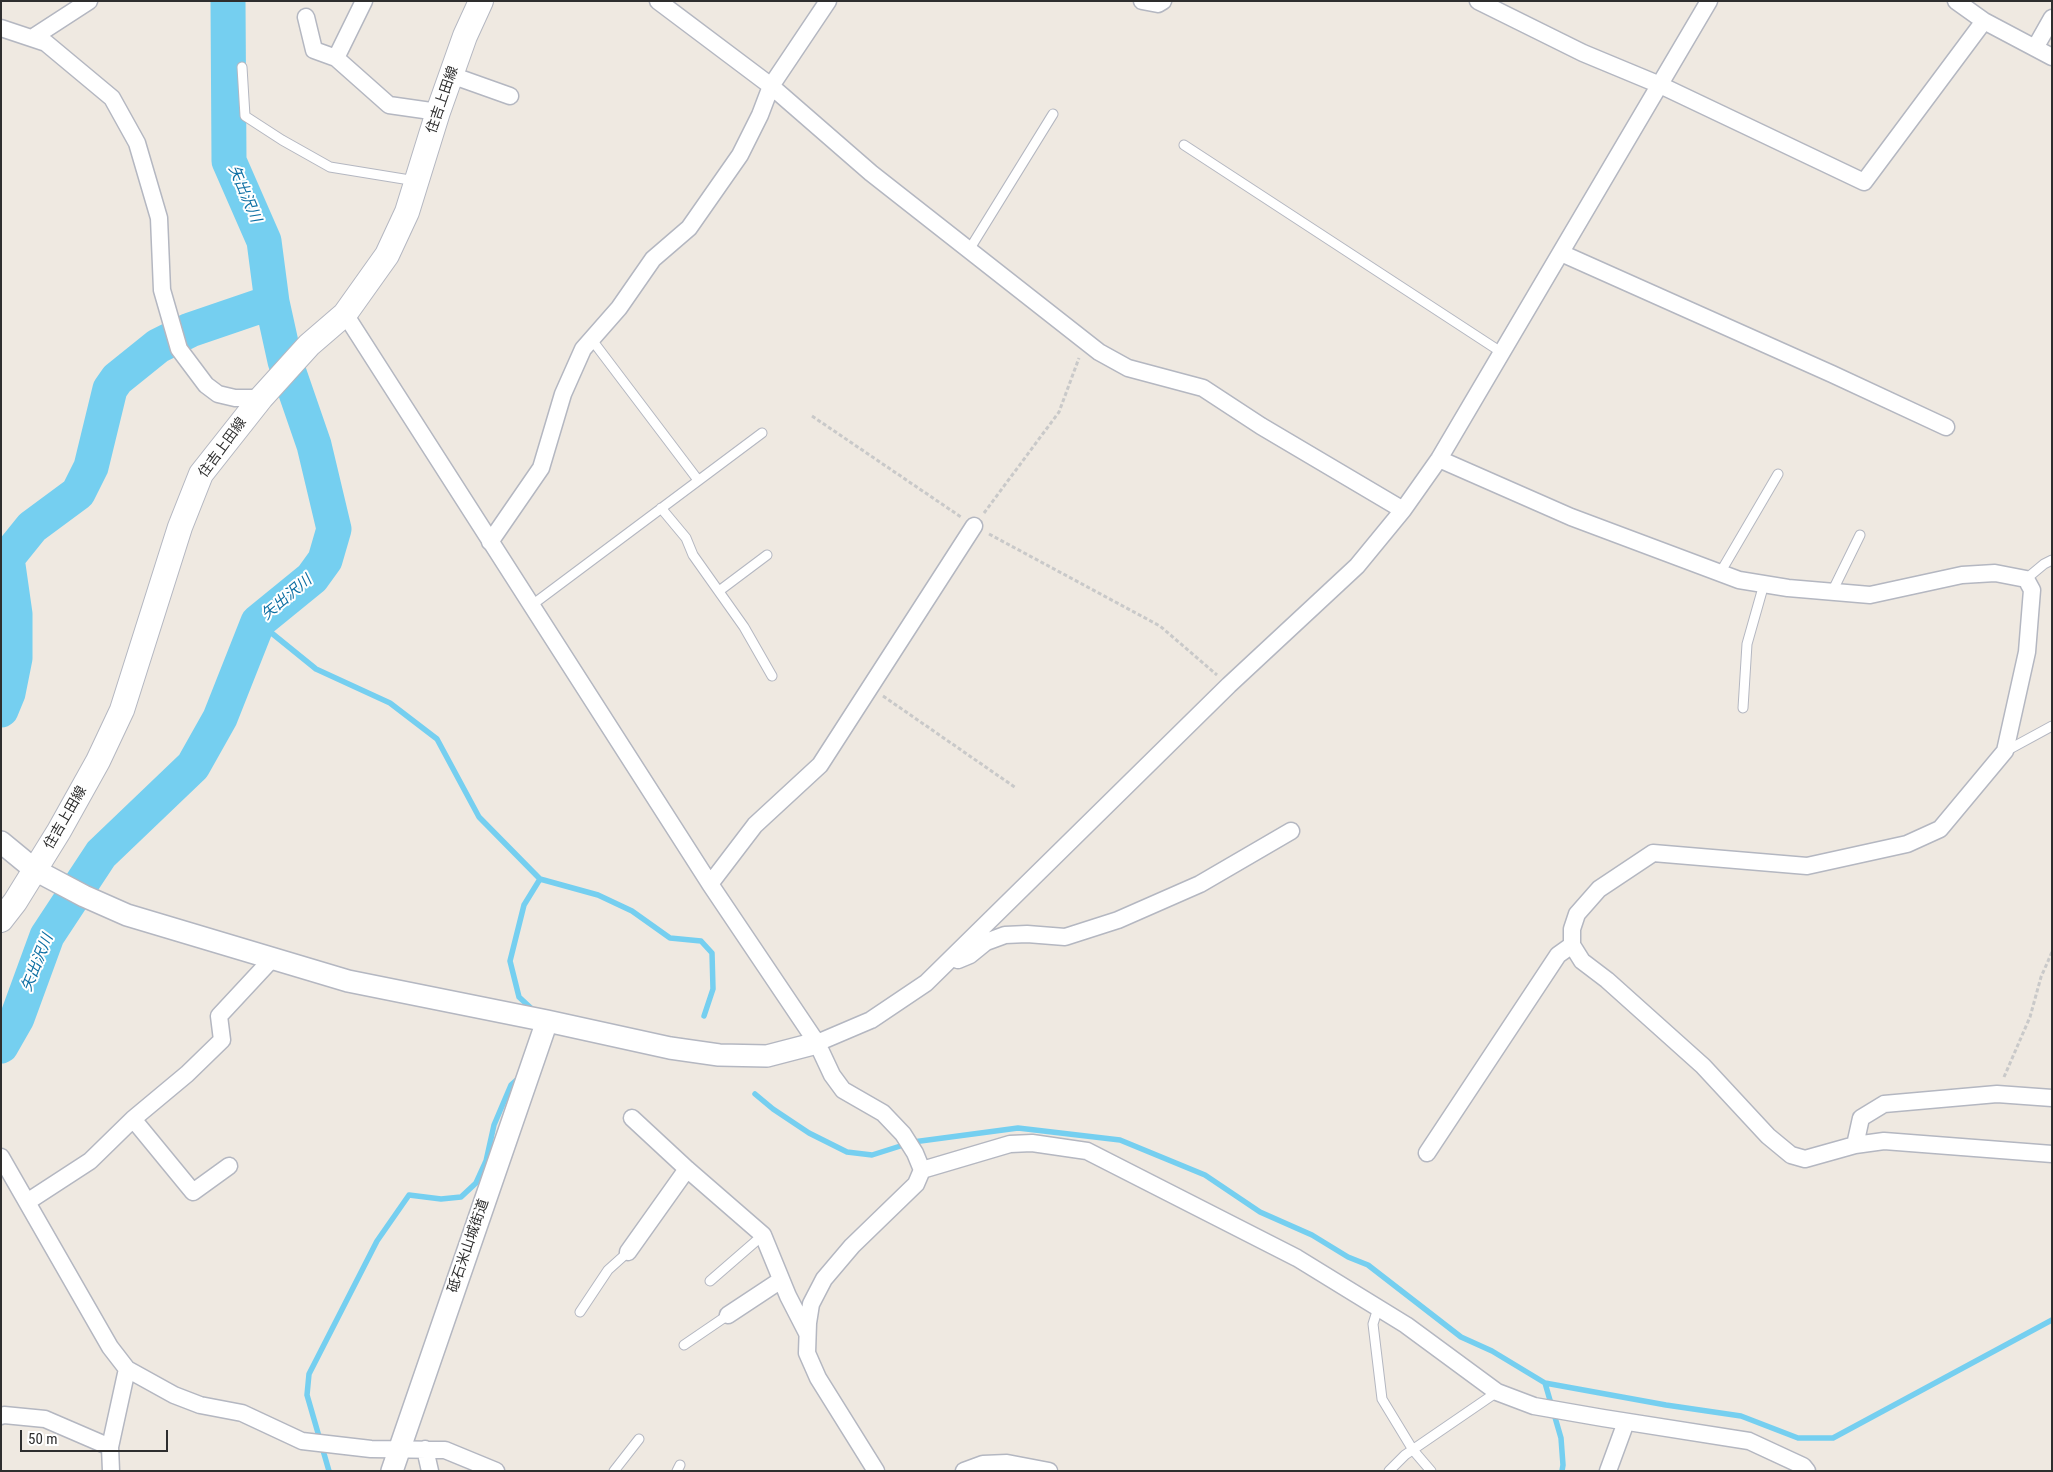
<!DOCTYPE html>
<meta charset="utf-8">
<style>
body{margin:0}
#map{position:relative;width:2053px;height:1472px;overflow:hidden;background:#efe9e1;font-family:"Roboto Condensed",sans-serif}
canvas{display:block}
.frame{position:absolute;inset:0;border:2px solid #2e2e2e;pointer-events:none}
.scale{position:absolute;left:20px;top:1430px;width:148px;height:22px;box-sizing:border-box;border:2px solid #2e2e2e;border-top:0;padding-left:6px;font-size:15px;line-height:18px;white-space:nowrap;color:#2e2e2e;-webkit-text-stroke:4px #fff;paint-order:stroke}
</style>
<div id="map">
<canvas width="2053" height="1472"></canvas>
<div class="frame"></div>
<div class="scale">50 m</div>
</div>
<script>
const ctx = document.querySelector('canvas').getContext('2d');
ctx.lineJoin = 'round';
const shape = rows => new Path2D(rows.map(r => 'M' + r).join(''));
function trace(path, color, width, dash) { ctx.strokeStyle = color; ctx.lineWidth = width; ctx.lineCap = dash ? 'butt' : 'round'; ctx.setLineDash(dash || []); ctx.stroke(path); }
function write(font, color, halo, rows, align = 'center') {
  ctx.font = font + ' "Roboto Condensed","Noto Sans JP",sans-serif'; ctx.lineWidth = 4; ctx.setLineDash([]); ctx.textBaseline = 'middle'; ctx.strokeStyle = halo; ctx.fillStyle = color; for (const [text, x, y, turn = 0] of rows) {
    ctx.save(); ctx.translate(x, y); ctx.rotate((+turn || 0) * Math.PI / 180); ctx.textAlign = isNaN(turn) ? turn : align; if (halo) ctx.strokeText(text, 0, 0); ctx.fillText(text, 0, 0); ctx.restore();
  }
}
trace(shape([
 [258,622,316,669,390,703,437,739,479,817,540,879,598,895,632,911,670,938,701,941,712,953,713,989,704,1016],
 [534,1011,519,997,510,961,524,905,540,879],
 [755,1094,773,1109,809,1133,847,1152,872,1155,913,1142,1018,1128,1120,1140,1205,1175,1260,1212,1312,1235,1348,1257,1368,1265,1461,1337,1492,1351,1545,1383,1666,1405,1741,1416,1798,1438,1833,1438,2052,1320],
 [1545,1383,1561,1438,1563,1465,1562,1471],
 [329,1471,307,1395,309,1374,377,1241,409,1195,441,1199,461,1197,476,1183,486,1161,494,1125,511,1085,521,1076]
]), '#75cff0', 5.5);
trace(shape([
 [1,710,8,693,15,658,15,614,7,558,32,527,78,493,91,467,110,389,117,379,158,346,190,330,272,302],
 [1,1046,17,1018,47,936,101,854,193,766,220,718,258,622,312,578,325,560,334,529,314,445,285,361,272,302,264,241,229,161,228,1]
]), '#75cff0', 35);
const service = shape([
 [242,67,245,116,282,140,330,167,416,181],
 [1184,145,1501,352],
 [969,250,1053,114],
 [592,340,698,480],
 [661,508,686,538,693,555,744,627,772,676],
 [1720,573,1778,474],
 [2026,579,2044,564,2052,560],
 [719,591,767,555],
 [1832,592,1860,535],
 [532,605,762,433],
 [1743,708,1747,644,1764,584],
 [2006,751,2052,726],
 [710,1281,763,1235],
 [1378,1308,1373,1324,1382,1399,1413,1450,1431,1471],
 [580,1312,608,1270,628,1252],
 [684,1345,728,1315],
 [614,1471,639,1439],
 [677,1471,680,1465],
 [1389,1471,1405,1455,1497,1392]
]);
const minor = shape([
 [364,1,336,58,389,105,438,112],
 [658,1,771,86,871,173,1099,352,1128,368,1203,388,1261,426,1403,510],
 [1142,1,1158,4,1163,1],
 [1478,1,1583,53,1660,85,1864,182,1984,21],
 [1956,1,1984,21,2052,57],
 [306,17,314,50,336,58],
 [1,28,46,43,112,98,137,143,159,218,162,290,179,349,206,385,218,394,235,398,261,398],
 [32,38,89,1],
 [2035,48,2052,18],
 [451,75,510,96],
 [1561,253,1832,374,1946,427],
 [345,314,710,884,817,1043,832,1075,843,1090,883,1113,903,1134,915,1153,922,1170,916,1184,852,1246,824,1279,811,1304,808,1323,807,1353,818,1378,876,1471],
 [1439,459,1571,517,1739,580,1788,588,1870,595,1962,575,1995,573,2026,579,2032,590,2027,652,2005,751,1940,829,1907,844,1807,866,1653,853,1599,889,1577,914,1572,929,1572,945,1582,961,1607,980,1703,1066,1768,1136,1791,1155,1805,1159,1855,1145,1884,1141,2052,1154],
 [490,542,541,468,563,394,583,349,619,308,653,259,689,228,740,155,760,115,771,86,828,1],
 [710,884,755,825,820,765,974,526],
 [953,958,958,960,970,955,986,942,1005,935,1027,934,1065,937,1118,920,1200,884,1291,831],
 [817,1043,871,1020,926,983,1229,685,1357,566,1403,510,1439,459,1709,1],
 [632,1118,687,1169,763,1235,788,1296,807,1333],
 [133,1119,193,1192,229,1166],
 [1855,1145,1861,1118,1884,1104,1997,1094,2052,1098],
 [1427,1153,1558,955,1572,945],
 [1,1157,110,1347,127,1369,174,1395,200,1405,242,1413,302,1441,371,1449,445,1450,496,1471],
 [922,1170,1010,1144,1032,1143,1087,1151,1297,1258,1406,1325,1497,1392,1534,1406,1603,1418,1749,1441,1803,1466,1807,1471],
 [27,1202,90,1161,133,1119,187,1074,222,1040,219,1016,272,959],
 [628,1252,687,1169],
 [728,1315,781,1280],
 [1,1416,4,1415,45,1419,110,1447],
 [425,1449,430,1471],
 [111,1471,110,1447,127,1369],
 [964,1471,983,1464,1007,1463,1049,1471],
 [1608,1471,1626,1422]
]);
const tertiary = shape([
 [1,842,35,870,84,896,127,915,348,981,547,1021,670,1048,719,1055,767,1056,817,1043],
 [392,1471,547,1021]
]);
const secondary = shape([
 [1,920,15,902,59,831,98,761,122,710,180,527,201,474,261,398,309,345,345,314,387,255,407,212,438,112,465,36,481,1]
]);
trace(service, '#b4b7c1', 11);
trace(minor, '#b4b7c1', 19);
trace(tertiary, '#b4b7c1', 24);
trace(secondary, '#b4b7c1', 26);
trace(shape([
 [812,416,961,517],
 [984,513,1059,412,1079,358],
 [989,534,1160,626,1217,675],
 [883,696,1016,788],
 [2004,1077,2030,1017,2041,977,2052,952]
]), '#c9c9c9', 3, [4, 2.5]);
trace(service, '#fff', 9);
trace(minor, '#fff', 16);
trace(tertiary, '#fff', 21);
trace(secondary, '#fff', 24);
write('14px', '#2e2e2e', '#fff', [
 ["住吉上田線",443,100,-71],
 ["住吉上田線",223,448,-54],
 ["住吉上田線",66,818,-60],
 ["砥石米山城街道",469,1246,-71]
]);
write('italic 15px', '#0d6fa3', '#fff', [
 ["矢出沢川",244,194,67],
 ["矢出沢川",287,598,-40],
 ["矢出沢川",38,963,-68]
]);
</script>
